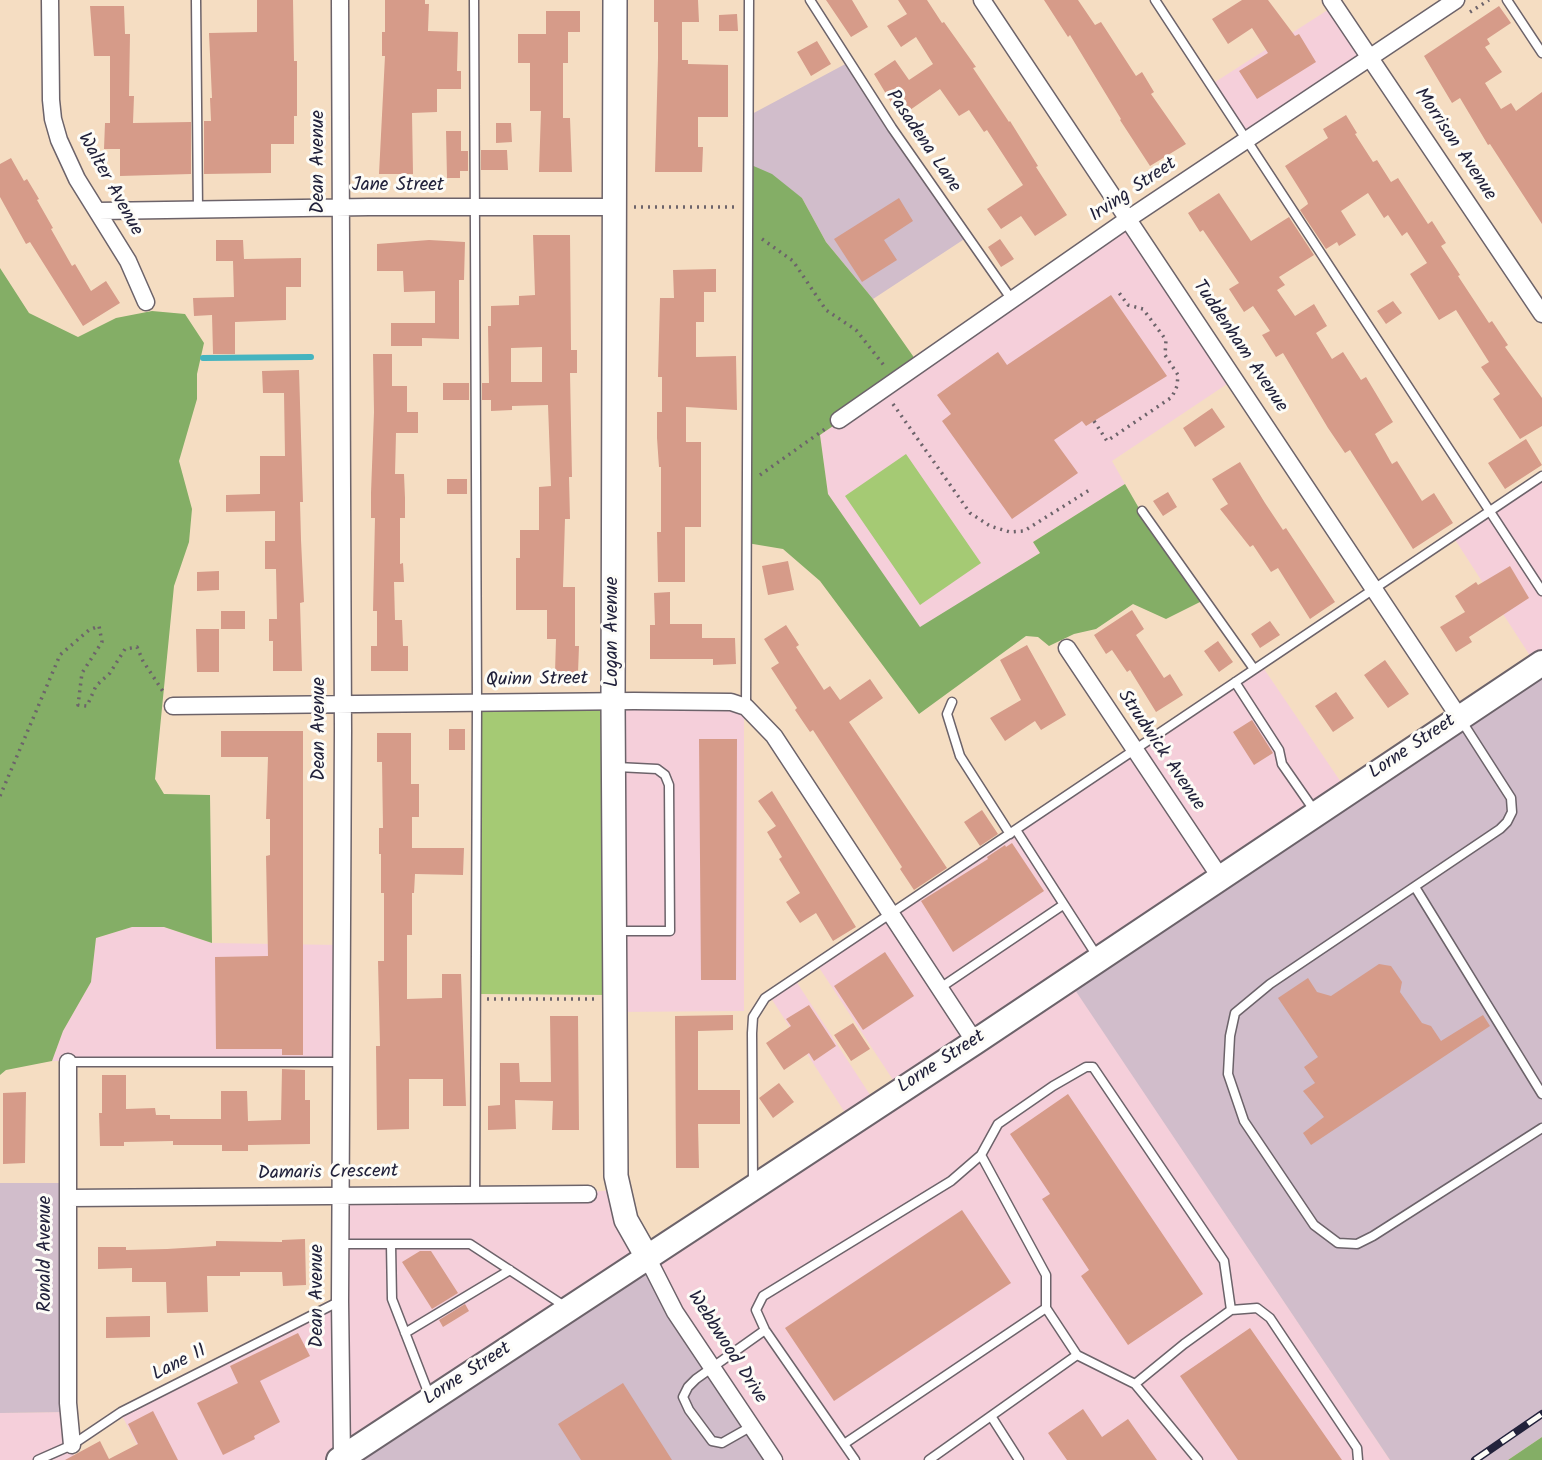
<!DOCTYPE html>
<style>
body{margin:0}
canvas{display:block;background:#f5ddc2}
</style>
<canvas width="1542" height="1460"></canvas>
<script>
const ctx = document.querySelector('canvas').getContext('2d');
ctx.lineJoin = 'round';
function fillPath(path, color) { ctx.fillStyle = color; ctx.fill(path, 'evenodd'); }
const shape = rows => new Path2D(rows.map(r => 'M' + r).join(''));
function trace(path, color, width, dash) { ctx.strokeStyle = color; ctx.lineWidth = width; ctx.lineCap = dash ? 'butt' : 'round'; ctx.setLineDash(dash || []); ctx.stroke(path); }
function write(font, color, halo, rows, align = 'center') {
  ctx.font = font + ' Kalam,sans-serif'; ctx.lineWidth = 6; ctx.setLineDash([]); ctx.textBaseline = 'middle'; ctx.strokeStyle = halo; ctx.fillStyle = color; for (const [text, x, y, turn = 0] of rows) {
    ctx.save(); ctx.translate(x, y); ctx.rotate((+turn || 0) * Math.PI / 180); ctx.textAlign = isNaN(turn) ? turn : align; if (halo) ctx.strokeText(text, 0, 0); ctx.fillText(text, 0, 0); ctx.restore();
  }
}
fillPath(shape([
 [1334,6,1368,57,1249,138,1212,84],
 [1130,219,1236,378,1112,461,1125,484,1033,542,1040,553,920,628,828,494,820,435],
 [1542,474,1542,661,1536,665,1452,535],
 [1260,663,1347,791,1068,978,1390,1460,145,1460,119,1410,338,1300,339,1193,588,1192,616,1190,645,1256,851,1122,769,995,794,978,876,1104,899,1089,816,963],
 [611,700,744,705,744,1011,613,1012],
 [132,927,164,927,212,943,340,945,339,1061,52,1061,63,1031,91,982,96,938],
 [66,1412,68,1444,77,1460,0,1460,0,1413]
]), '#f5cfda');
fillPath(shape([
 [851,61,969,236,873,299,826,242,802,198,749,164,750,115],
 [1542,661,1542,1437,1508,1460,1390,1460,1067,978],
 [0,1183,66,1183,66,1412,0,1413],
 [645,1257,772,1460,334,1460]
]), '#d1bdcb');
fillPath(shape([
 [906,454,981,563,920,605,845,496],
 [611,700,613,995,477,994,478,702]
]), '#a5ca74');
fillPath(shape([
 [749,164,772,174,802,198,826,242,873,299,920,366,820,435,828,494,920,627,1040,553,1033,542,1125,484,1140,510,1204,600,1166,619,1133,604,1096,629,1074,634,1049,646,1038,637,1026,636,919,714,820,581,783,549,747,543],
 [0,268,29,313,78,337,116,318,152,311,185,314,204,343,197,374,197,399,179,461,192,509,189,542,174,586,155,779,164,794,210,795,212,943,164,927,132,927,96,938,91,982,63,1031,52,1061,6,1070,0,1075],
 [1542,1437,1542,1460,1508,1460]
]), '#84ae66');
trace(shape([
 [203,358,311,357]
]), '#45b4bf', 6);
fillPath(shape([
 [257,0,293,0,294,61,297,61,297,116,294,116,294,144,271,144,271,173,204,174,204,121,211,121,210,98,212,98,209,33,257,32],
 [385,0,425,0,425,4,429,4,428,31,458,32,457,71,461,71,461,89,437,89,437,112,412,113,413,174,379,174,385,56,382,56,382,32,385,32],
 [654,0,698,0,699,22,682,22,682,60,688,60,688,64,728,65,728,117,698,117,698,147,703,147,702,172,655,172,658,58,658,22,654,22],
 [826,0,852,0,868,27,851,37],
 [898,0,927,0,942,23,944,22,976,67,973,68,1009,122,1010,121,1038,166,1036,167,1067,215,1035,236,1021,216,1001,229,987,209,1023,185,987,130,984,132,969,110,959,116,940,89,900,117,874,74,895,60,909,80,933,64,916,37,901,47,887,26,907,14],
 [1044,0,1078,0,1095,25,1101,22,1136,76,1142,72,1154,92,1151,94,1186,144,1150,166,1120,120,1121,119,1070,35,1068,37],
 [1242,0,1268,0,1295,36,1299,34,1316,62,1257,99,1239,71,1268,53,1252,28,1228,44,1212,19],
 [90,6,124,6,125,34,130,34,129,96,134,96,133,123,191,122,191,174,120,176,120,149,104,149,105,123,110,123,110,56,94,56],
 [1499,6,1511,23,1487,39,1490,44,1485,47,1502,72,1485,83,1501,109,1511,103,1516,111,1542,92,1542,224,1490,144,1488,145,1460,98,1452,103,1424,56],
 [546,11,580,11,580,32,568,32,568,63,563,63,563,118,570,118,572,172,539,172,541,111,530,111,530,63,518,63,518,34,546,34],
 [737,14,738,31,719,31,719,15],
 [817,41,831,64,811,76,797,52],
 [1346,115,1357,133,1355,134,1373,162,1377,160,1391,182,1398,178,1428,224,1432,221,1446,243,1441,246,1460,275,1458,276,1489,323,1492,321,1508,345,1505,347,1542,398,1542,426,1520,439,1493,399,1500,394,1481,367,1489,362,1456,310,1439,320,1410,274,1427,263,1407,232,1402,236,1388,215,1384,218,1368,193,1341,211,1356,235,1339,246,1337,242,1326,249,1300,210,1308,204,1307,201,1285,166,1328,138,1323,129],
 [496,123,511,123,512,142,496,143],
 [446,131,461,131,461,151,468,151,468,171,460,171,460,178,447,178],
 [481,150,507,150,508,170,481,170],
 [11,158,24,181,27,179,39,199,37,200,53,228,51,229,72,266,75,264,91,291,106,281,120,303,83,326,30,242,26,244,0,197,0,164],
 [1219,193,1251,241,1289,217,1314,255,1279,277,1285,285,1277,290,1295,316,1314,304,1327,326,1316,333,1332,359,1343,352,1361,380,1366,377,1393,422,1375,434,1392,464,1397,461,1422,501,1434,493,1453,523,1413,549,1350,450,1345,453,1328,428,1283,353,1276,357,1262,335,1270,331,1253,306,1244,312,1229,289,1239,283,1203,230,1200,232,1188,213],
 [899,198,913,221,884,240,897,260,862,282,834,239],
 [533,235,570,235,571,350,577,350,577,373,570,373,572,477,569,477,570,519,565,519,563,587,575,587,575,646,579,646,578,673,555,673,556,639,547,639,547,610,516,610,516,558,520,558,520,530,539,530,539,487,551,486,548,405,512,406,512,410,491,411,491,400,482,400,482,383,489,383,488,326,491,326,491,306,519,305,519,296,535,295],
 [542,347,542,382,511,382,511,348],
 [1000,239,1014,259,1001,267,988,247],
 [216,240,243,240,244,259,301,258,301,287,286,287,286,320,235,322,235,354,213,354,212,315,194,316,193,298,234,297,233,261,216,261],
 [429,240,465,242,464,280,459,280,459,339,422,338,422,346,391,346,391,323,435,323,435,291,404,292,403,271,377,271,377,244],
 [716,269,716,292,704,292,704,322,696,322,696,357,736,356,737,410,686,407,686,442,701,442,701,527,685,527,685,582,658,582,657,532,661,532,661,467,659,467,657,438,657,412,662,412,662,377,658,377,660,298,674,298,673,270],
 [1111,295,1167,376,1086,426,1082,421,1054,440,1078,473,1012,519,942,421,951,414,937,395,998,352,1007,365],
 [1393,301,1402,313,1386,324,1377,311],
 [373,354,392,354,392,386,407,386,407,412,418,412,418,433,396,433,395,474,404,474,405,498,405,518,400,518,400,564,403,563,404,582,394,582,395,620,402,620,403,646,408,646,408,671,371,671,371,646,377,646,377,611,373,611,375,518,371,518,371,493,374,412],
 [299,370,303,502,300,502,301,540,304,602,300,603,302,671,273,671,273,641,269,641,269,619,277,619,276,569,265,569,265,541,275,541,275,511,226,512,226,495,260,494,260,456,285,456,284,393,263,393,262,371],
 [443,383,469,383,469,400,443,400],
 [1212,408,1225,427,1195,447,1183,428],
 [1526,439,1542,465,1505,489,1488,463],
 [1240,462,1265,503,1283,530,1286,528,1335,602,1310,619,1278,568,1271,572,1253,545,1250,547,1220,509,1228,504,1212,479],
 [447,479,467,479,467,494,447,494],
 [1168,492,1177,507,1163,516,1153,501],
 [788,561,794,590,768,595,762,566],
 [1510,566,1529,598,1469,637,1472,642,1456,652,1440,627,1465,612,1455,596,1476,582,1478,585],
 [219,571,219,590,197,591,197,572],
 [670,592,670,624,702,624,702,638,735,638,736,664,713,665,713,659,650,659,650,625,655,625,654,593],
 [1132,610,1144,629,1136,635,1164,678,1170,674,1183,695,1156,712,1130,670,1127,672,1112,650,1106,654,1094,635],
 [221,611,245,611,245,629,221,629],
 [1270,621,1280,635,1260,648,1251,634],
 [786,625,799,645,796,647,824,690,830,686,840,700,870,679,883,698,849,722,947,868,914,890,900,869,902,867,813,730,810,732,795,710,797,708,771,668,779,663,764,639],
 [196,629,219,629,219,672,197,672],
 [1218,641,1233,662,1219,672,1204,651],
 [1027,645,1066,715,1041,730,1035,721,1005,741,990,718,1021,700,1000,660],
 [1385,660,1409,694,1388,708,1364,675],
 [1336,692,1354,718,1333,732,1315,706],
 [1252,720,1273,753,1254,765,1233,732],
 [449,729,465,729,465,750,449,750],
 [221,731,303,731,303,1055,282,1055,282,1049,216,1049,215,957,268,956,266,856,270,855,270,819,266,819,268,757,221,757],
 [377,733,411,733,411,784,419,784,419,817,412,817,412,848,464,848,463,875,415,874,414,893,412,893,412,935,407,935,407,999,442,998,442,974,461,974,466,1106,443,1106,443,1079,409,1079,409,1129,377,1130,376,1046,380,1046,378,961,384,961,384,893,381,893,381,854,379,854,379,828,383,828,382,762,377,762],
 [699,739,737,739,736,980,701,980],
 [772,791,856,927,833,941,816,913,800,923,786,902,800,893,779,859,782,857,767,832,776,826,758,801],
 [982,810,998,834,980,846,964,822],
 [1012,843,1044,891,953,952,921,901,988,859,987,857,1005,845,1006,847],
 [885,952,914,996,863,1030,834,986],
 [1379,964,1391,966,1402,982,1400,992,1422,1023,1431,1026,1441,1041,1483,1015,1490,1026,1311,1145,1303,1133,1324,1117,1303,1091,1315,1083,1304,1067,1318,1057,1278,998,1308,978,1317,992,1331,996],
 [809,1005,836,1046,814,1061,809,1053,784,1070,766,1043,791,1026,786,1019],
 [733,1015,733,1030,698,1031,698,1090,740,1090,740,1124,698,1124,699,1168,676,1168,675,1016],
 [550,1016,578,1016,579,1130,552,1130,553,1101,515,1100,516,1129,488,1130,488,1106,500,1105,500,1063,519,1063,520,1082,551,1082],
 [853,1023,870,1049,851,1061,834,1035],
 [282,1069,305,1070,305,1100,310,1100,310,1144,248,1145,248,1151,222,1151,222,1145,173,1145,173,1141,124,1142,124,1146,100,1146,99,1113,102,1113,102,1075,126,1075,126,1109,155,1108,156,1115,170,1115,170,1119,221,1119,221,1091,247,1091,248,1121,281,1120],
 [779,1083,794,1102,773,1118,759,1098],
 [26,1092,25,1163,3,1164,3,1093],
 [1068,1094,1203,1294,1128,1345,1081,1276,1089,1270,1042,1199,1050,1194,1010,1134],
 [962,1210,1011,1283,834,1401,785,1328],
 [305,1239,306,1285,283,1286,282,1272,240,1272,240,1276,207,1276,208,1312,167,1313,166,1282,132,1282,132,1268,98,1269,98,1247,126,1247,126,1250,167,1249,216,1246,216,1241,282,1242,282,1240],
 [420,1251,431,1251,458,1293,432,1309,402,1262],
 [465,1304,469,1311,443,1327,439,1320],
 [150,1316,150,1337,106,1338,106,1317],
 [1250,1328,1342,1460,1238,1460,1180,1376],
 [298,1333,310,1356,260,1381,280,1422,254,1436,255,1439,223,1455,197,1403,238,1383,230,1366],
 [623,1383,672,1460,581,1460,558,1424],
 [1083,1409,1102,1437,1128,1419,1157,1460,1067,1460,1048,1433],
 [153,1411,178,1460,65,1460,100,1441,109,1459,138,1444,128,1424]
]), '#d69b89');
const lane = shape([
 [196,0,198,210],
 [474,0,477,703,475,1194],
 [810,0,892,128,1012,300],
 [1155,0,1542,591],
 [1507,0,1542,53],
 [1142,511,1254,669],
 [1235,682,1279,750,1282,764,1314,810],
 [952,702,947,714,960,756,1010,834],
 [746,707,749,0],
 [1461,720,1511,798,1512,812,1507,822,1500,829,1270,984,1235,1013,1230,1036,1228,1074,1244,1121,1314,1225,1338,1243,1357,1244,1373,1236,1542,1128],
 [617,767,657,769,665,775,669,785,670,931,617,931],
 [1016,830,1097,956],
 [1415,887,1542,1094],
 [940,988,1063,905],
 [68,1062,341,1062],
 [981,1155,1046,1275,1046,1308,1077,1355,1135,1384,1198,1460],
 [753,1182,752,1033,753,1017,765,998,1542,476],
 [340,1244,470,1244,566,1307],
 [391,1244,392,1299,430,1397],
 [405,1333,510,1270],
 [1135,1384,1184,1344,1231,1310,1257,1308,1270,1318,1357,1448,1358,1460],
 [991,1416,1019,1460],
 [752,1426,722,1443,712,1441,689,1410,683,1397,688,1387,696,1379,765,1330],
 [844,1444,1046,1308],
 [38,1460,72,1445,121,1412,340,1301],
 [855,1460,765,1330,756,1310,763,1296,951,1181,981,1155,998,1124,1053,1086,1086,1067,1093,1067,1224,1261,1231,1310],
 [929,1460,1077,1355]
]);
const street = shape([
 [50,0,51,100,53,119,59,140,77,179,128,261,146,302],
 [340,0,343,730,340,1301,342,1458],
 [982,0,1459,717],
 [1331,0,1542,314],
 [98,211,369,207,614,207],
 [839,420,1128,219,1456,0],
 [1067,648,1220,877],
 [173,706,634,701,731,702,746,707,774,736,975,1042],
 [68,1062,68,1403,72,1445],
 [68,1198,588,1194],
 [647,1257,675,1312,774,1460]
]);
const secondary = shape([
 [615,0,613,701,616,1176,626,1220,647,1257]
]);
const primary = shape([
 [339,1460,975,1042,1542,663]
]);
trace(lane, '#6c636a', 11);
trace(street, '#6c636a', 19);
trace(secondary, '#6c636a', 26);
trace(primary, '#6c636a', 28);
trace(shape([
 [1470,12,1489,0],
 [634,207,735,207],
 [762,239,793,261,826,310,856,330,886,368],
 [893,404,970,513,990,526,1010,532,1024,531,1091,489],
 [1094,421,1107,441,1172,397,1177,386,1178,375,1165,355,1166,340,1143,309,1128,305,1117,290],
 [760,475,825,429],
 [0,796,60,655,89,630,99,626,102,642,82,673,78,705,87,706,96,686,110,673,125,649,137,647,143,661,164,693],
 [487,999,595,999]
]), '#6c636a', 3.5, [2, 5]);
trace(lane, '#fff', 8);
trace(street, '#fff', 16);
trace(secondary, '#fff', 23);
trace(primary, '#fff', 24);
const rail = shape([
 [1475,1460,1542,1414]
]);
trace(rail, '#22223b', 8);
trace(rail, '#fdfcf7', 5, [16]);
write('19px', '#22223b', '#fdfcf7', [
 ["Pasadena Lane",922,142,56],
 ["Morrison Avenue",1454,145,56],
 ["Dean Avenue",320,162,-90],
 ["Walter Avenue",109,185,61],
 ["Jane Street",398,187],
 ["Irving Street",1134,191,-34],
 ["Tuddenham Avenue",1239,347,56],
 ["Logan Avenue",614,632,-90],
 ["Quinn Street",537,681,-1],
 ["Dean Avenue",321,729,-90],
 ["Lorne Street",1413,748,-34],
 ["Strudwick Avenue",1160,751,56],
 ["Lorne Street",942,1063,-33],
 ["Damaris Crescent",328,1174,-1],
 ["Ronald Avenue",47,1254,-90],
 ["Dean Avenue",319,1296,-90],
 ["Webbwood Drive",726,1348,57],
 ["Lane 11",180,1364,-27],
 ["Lorne Street",468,1375,-33]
]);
</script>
